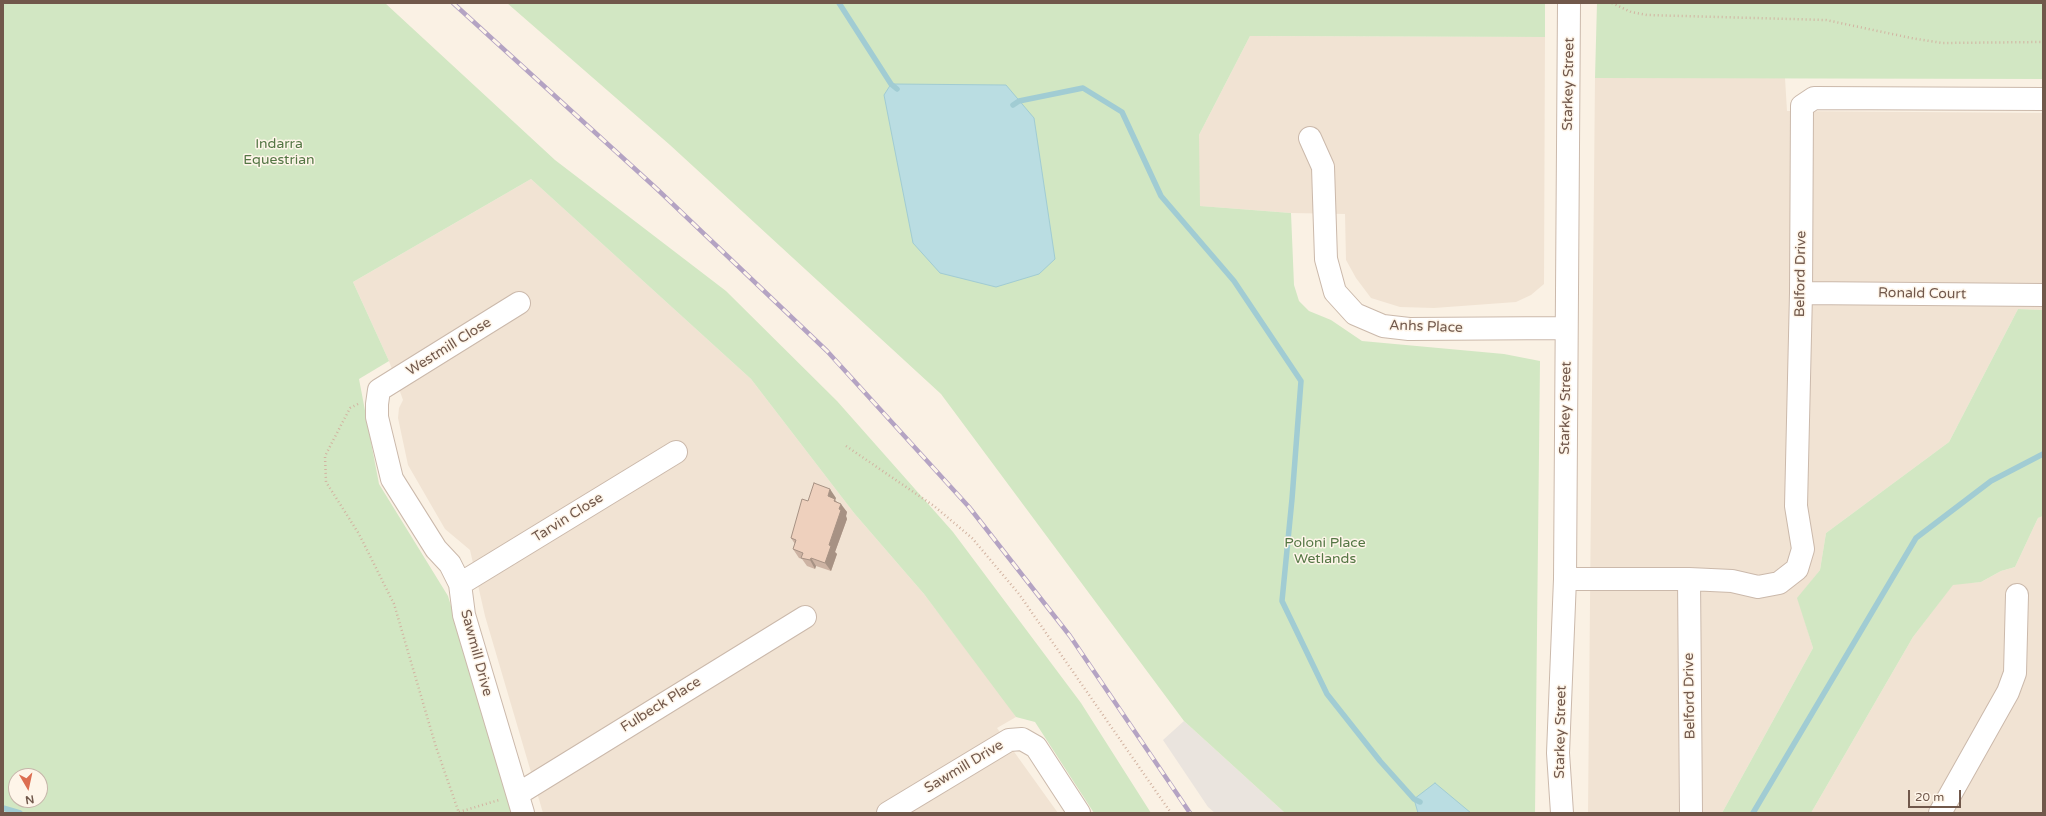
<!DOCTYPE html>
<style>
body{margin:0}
#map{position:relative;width:2046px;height:816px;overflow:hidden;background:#faf1e4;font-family:"Varela Round",sans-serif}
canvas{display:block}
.frame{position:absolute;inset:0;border:4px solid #71584b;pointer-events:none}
.north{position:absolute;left:8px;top:768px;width:40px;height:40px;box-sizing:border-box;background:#fef5e9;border:1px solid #c6b6aa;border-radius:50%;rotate:171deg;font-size:11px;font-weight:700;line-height:16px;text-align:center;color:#71584b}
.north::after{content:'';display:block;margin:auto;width:14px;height:18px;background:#dc6e51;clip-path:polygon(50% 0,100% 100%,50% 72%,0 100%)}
.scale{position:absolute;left:1908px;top:790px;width:53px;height:18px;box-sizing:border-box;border:2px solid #71584b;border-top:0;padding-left:5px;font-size:12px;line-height:14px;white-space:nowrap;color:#71584b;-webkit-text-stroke:3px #fef5e9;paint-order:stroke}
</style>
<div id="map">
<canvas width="2046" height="816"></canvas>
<div class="frame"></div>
<div class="north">N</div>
<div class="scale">20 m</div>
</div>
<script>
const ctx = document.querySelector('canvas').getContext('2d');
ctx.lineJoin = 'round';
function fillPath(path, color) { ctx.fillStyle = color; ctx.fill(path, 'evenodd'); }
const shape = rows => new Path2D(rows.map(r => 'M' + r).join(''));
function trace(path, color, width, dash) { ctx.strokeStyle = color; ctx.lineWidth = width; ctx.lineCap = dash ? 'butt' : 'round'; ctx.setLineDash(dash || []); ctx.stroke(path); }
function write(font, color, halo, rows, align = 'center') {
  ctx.font = font + ' "Varela Round",sans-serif'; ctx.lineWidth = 3; ctx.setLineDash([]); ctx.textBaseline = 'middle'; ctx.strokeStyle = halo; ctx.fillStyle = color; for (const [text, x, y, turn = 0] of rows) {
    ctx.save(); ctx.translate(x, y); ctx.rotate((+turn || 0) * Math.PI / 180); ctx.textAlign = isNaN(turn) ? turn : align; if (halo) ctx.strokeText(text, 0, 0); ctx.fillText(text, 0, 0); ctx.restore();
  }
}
fillPath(shape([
 [1250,36,1545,37,1544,284,1531,295,1516,302,1434,308,1400,307,1371,298,1356,278,1346,260,1345,214,1291,213,1199,206,1199,135],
 [1595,78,1785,78,1787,111,2043,113,2043,310,2018,309,1949,442,1826,533,1820,570,1798,598,1813,648,1722,813,1588,813],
 [531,179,751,379,854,513,924,594,1004,699,1016,717,997,728,1058,813,543,813,485,616,470,550,445,529,408,465,398,418,399,408,403,400,389,361,353,282],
 [2043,516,2043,813,1811,813,1913,637,1953,584,1981,582,2001,571,2015,567,2038,518]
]), '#f1e3d3');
fillPath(shape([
 [1184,721,1285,813,1215,813,1208,807,1163,740]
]), '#eae4de');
fillPath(shape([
 [3,3,385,3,555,160,726,291,837,401,953,532,1081,703,1151,813,1094,813,1035,722,1016,717,924,594,854,513,751,379,531,179,353,282,389,361,359,379,379,484,448,596,513,813,3,813],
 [16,776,40,776,40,800,16,800],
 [507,3,1545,3,1545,37,1250,36,1199,135,1200,206,1291,213,1294,285,1299,301,1309,311,1331,320,1362,341,1504,354,1540,361,1535,813,1285,813,1184,721,941,394,670,145],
 [1597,3,2043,3,2043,79,1595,78],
 [2018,309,2043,310,2043,516,2038,518,2015,567,2001,571,1981,582,1953,585,1913,637,1811,813,1722,813,1813,648,1797,598,1820,570,1826,533,1949,442]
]), '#d2e7c3');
const water = shape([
 [891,84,1006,85,1034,118,1055,259,1039,274,996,287,940,273,913,243,884,95,891,84],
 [1435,783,1471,813,1418,813,1414,799,1435,783]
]);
fillPath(water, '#badde2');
trace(water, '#a1ccd3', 1);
trace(shape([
 [839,3,891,84,897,89],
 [1013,105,1019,101,1083,88,1122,112,1161,196,1234,281,1301,381,1292,499,1282,601,1327,694,1380,761,1414,799,1420,802],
 [3,808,20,813],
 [1753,813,1916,538,1991,481,2043,454]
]), '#a1ccd3', 5.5);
const minor = shape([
 [1310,138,1323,167,1326,259,1335,292,1355,314,1383,326,1409,329,1566,328],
 [1801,293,2043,295],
 [519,303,379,390,377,404,377,417,392,479,436,549,450,564,460,584,464,615,523,813],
 [1565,579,1689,579,1732,581,1758,587,1779,583,1797,569,1803,549,1796,506,1801,293,1802,106,1814,98,2043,99],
 [1689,579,1691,813],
 [460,584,676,452],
 [518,794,805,617],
 [888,813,1009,740,1022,739,1036,747,1079,813],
 [1562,813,1558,753,1565,579,1569,3],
 [1940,813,2008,692,2015,673,2017,595]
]);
trace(minor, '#cbb9ab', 24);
trace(shape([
 [1612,3,1631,12,1647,15,1826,20,1911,38,1942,43,2043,42],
 [358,404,350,408,325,456,326,482,359,534,394,604,436,747,459,813],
 [846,446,934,506,972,538,1019,594,1171,813],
 [459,812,499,800]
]), '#d2b3a1', 2.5, [1, 3]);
trace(minor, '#fff', 22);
const rail = shape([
 [453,3,657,189,827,351,969,507,1070,636,1190,813]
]);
trace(rail, '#b4a3c3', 4.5);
trace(rail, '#fef5e9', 3, [9]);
fillPath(shape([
 [836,498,835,500,847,512,846,516,847,519,835,552,837,554,831,571,816,566,815,569,807,566,802,559,799,558,793,549,795,544,791,538,808,501]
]), '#cdb3a3');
fillPath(shape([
 [830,489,836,498,835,500,840,507,841,504,847,512,846,516,847,519,835,552,837,554,831,571,825,563,829,545,828,496],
 [811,558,816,566,815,569,810,560]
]), '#a79284');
const building = shape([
 [814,483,830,489,828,496,835,499,834,501,841,504,839,509,841,510,829,545,831,546,825,563,811,558,810,560,801,558,803,553,793,549,796,540,791,538,802,499,808,501,814,483]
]);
fillPath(building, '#eed0bd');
trace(building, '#a79284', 1);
write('14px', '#71584b', '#fef5e9', [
 ["Starkey Street",1569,84,-89],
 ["Belford Drive",1801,274,-89],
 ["Ronald Court",1922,294,1],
 ["Anhs Place",1426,327,2],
 ["Westmill Close",449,347,-32],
 ["Starkey Street",1566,408,-89],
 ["Tarvin Close",568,518,-32],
 ["Sawmill Drive",476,653,75],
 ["Belford Drive",1690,696,-91],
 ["Fulbeck Place",661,705,-32],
 ["Starkey Street",1561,732,-89],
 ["Sawmill Drive",964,767,-31]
]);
write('14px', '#547644', '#fef5e9', [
 ["Indarra",279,144],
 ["Equestrian",279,160],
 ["Poloni Place",1325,543],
 ["Wetlands",1325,559]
]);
</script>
